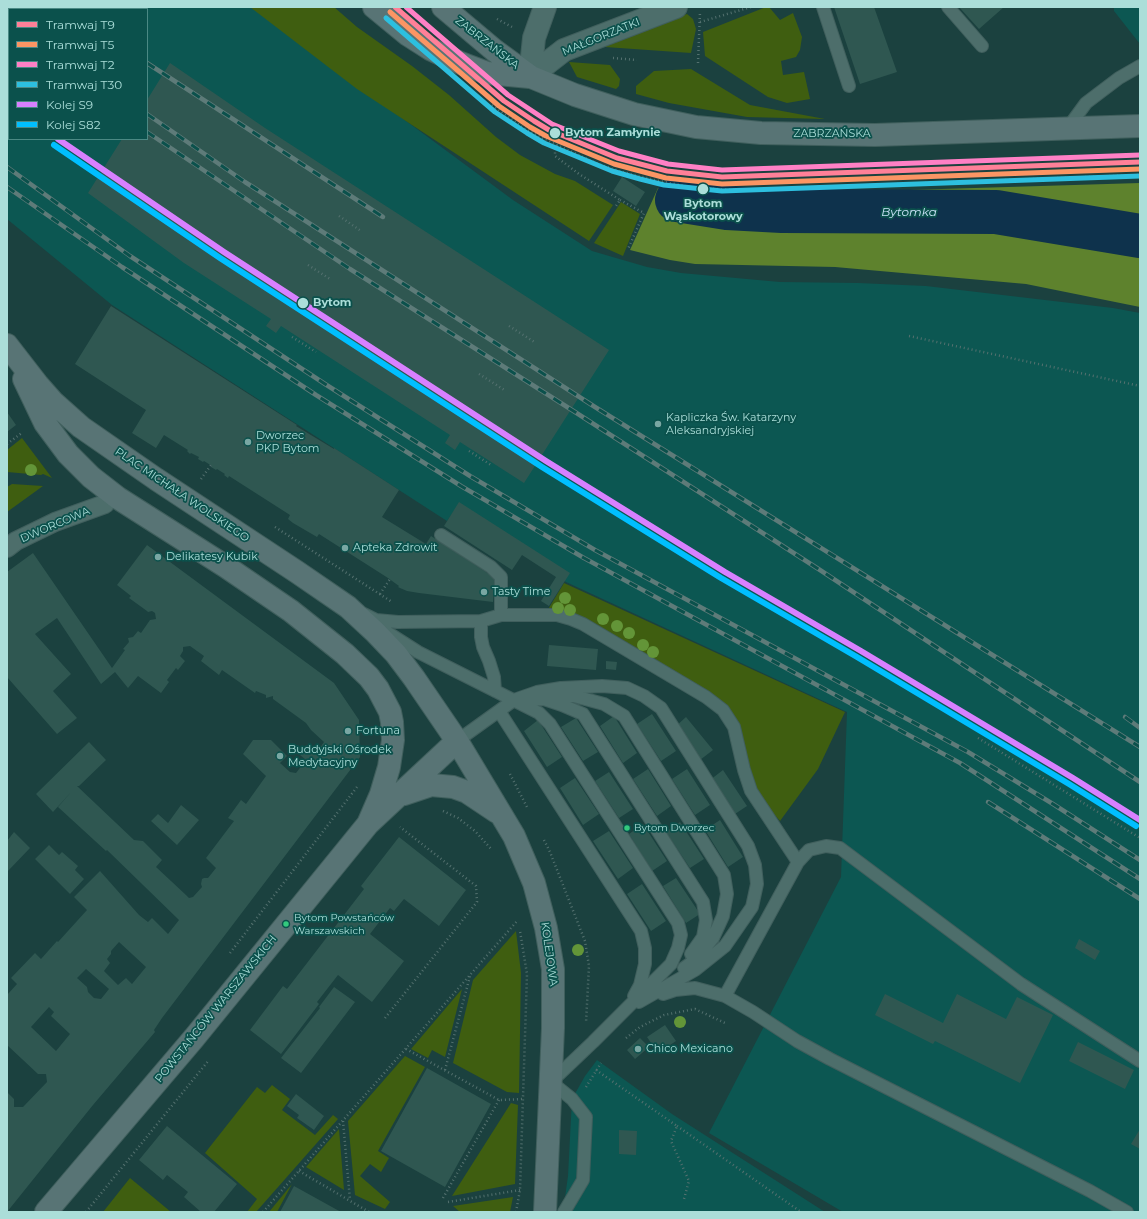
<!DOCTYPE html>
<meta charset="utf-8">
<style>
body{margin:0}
#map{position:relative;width:1147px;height:1219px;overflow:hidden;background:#1b413f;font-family:Montserrat,sans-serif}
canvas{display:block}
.frame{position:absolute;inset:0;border:8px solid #abded9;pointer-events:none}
.legend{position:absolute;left:8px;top:8px;width:140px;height:132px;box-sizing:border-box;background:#0b514c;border:1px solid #4b8984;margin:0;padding:5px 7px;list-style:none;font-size:12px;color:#abded9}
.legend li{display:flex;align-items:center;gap:8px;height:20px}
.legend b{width:20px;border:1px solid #4b8984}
</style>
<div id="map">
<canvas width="1147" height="1219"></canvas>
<div class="frame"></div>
<ul class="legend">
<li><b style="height:5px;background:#ff8098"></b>Tramwaj T9</li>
<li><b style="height:5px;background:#fb9564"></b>Tramwaj T5</li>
<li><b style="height:5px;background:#ff80c5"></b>Tramwaj T2</li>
<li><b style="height:5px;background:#2dbfdf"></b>Tramwaj T30</li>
<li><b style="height:5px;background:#d880ff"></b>Kolej S9</li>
<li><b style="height:5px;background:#00bfff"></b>Kolej S82</li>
</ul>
</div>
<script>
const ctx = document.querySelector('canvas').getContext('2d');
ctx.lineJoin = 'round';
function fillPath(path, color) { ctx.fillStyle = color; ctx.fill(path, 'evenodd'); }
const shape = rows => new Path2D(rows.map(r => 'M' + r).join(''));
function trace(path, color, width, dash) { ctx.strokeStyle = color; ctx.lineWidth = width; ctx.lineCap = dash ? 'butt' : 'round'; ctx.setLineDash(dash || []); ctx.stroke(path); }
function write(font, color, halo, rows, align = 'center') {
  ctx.font = font + ' Montserrat,sans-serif'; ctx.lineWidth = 3.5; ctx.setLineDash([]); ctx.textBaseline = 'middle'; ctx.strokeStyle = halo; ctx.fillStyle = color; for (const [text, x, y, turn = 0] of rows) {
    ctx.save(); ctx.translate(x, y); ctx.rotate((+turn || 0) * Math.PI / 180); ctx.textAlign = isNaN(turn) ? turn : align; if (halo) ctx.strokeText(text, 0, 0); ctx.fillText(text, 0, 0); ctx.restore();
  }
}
fillPath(shape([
 [7,7,252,7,513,200,592,251,647,267,681,273,780,282,858,283,926,286,1113,308,1140,313,1140,1212,843,1212,709,1133,841,877,847,712,566,582,454,511,447,521,112,305,7,219],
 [9,9,147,9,147,139,9,139],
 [1114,7,1140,7,1140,44,1114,11],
 [597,1060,672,1114,825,1212,563,1212,568,1176,572,1099,585,1076]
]), '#0c5752');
fillPath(shape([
 [250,7,334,7,357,27,412,66,449,95,496,137,520,155,555,174,575,181,613,205,589,241,357,89],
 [766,7,769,7,780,20,793,13,802,37,800,50,796,57,781,61,783,75,804,72,810,99,787,103,768,97,705,56,703,32],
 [687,14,693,19,696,29,691,53,605,47,606,40],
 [569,62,610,65,620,79,619,86,616,89,577,77],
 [691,69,750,105,825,119,747,117,669,103,636,94,636,86,654,71],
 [621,202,640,214,623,256,594,243],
 [22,438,52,478,43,474,41,475,7,472,7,450],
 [12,484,43,486,7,512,7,487],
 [564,583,845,712,818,769,780,821,756,794,726,706,547,611],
 [516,931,521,973,519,1093,507,1092,453,1063,473,980],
 [462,989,445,1057,432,1050,428,1058,411,1049],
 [405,1056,425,1067,378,1151,389,1158,381,1172,370,1164,360,1176,390,1202,385,1209,355,1195,348,1121],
 [272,1085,290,1099,282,1110,315,1135,333,1115,338,1119,256,1212,247,1212,257,1199,205,1153,257,1087,265,1093],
 [511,1103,518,1105,515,1184,452,1196],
 [339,1129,344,1190,306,1167],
 [130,1178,171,1212,103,1212],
 [292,1184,277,1212,269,1212],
 [513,1197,510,1212,460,1212,453,1206]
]), '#3f5e10');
fillPath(shape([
 [1140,183,1140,307,1026,284,835,267,695,264,670,260,630,250,658,188,710,196]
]), '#5e822d');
trace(shape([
 [677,200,727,208,782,211,996,212,1140,236]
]), '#0e324c', 44);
fillPath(shape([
 [834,7,874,7,897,72,860,84],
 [959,7,1004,7,979,29],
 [170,63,265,128,609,350,524,483,460,442,455,450,445,443,450,435,281,326,276,333,266,326,271,319,184,263,88,193,122,139,147,139,147,100],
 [622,177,645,192,636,206,613,191],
 [111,306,297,425,296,426,334,449,334,448,399,490,382,517,426,544,431,536,495,578,493,602,419,593,407,591,400,588,398,587,399,586,388,578,319,534,317,537,293,523,288,519,290,515,229,476,228,478,224,475,225,474,217,469,216,470,211,467,212,466,204,461,203,462,198,459,199,457,191,453,190,454,187,451,188,450,164,435,156,448,132,433,146,410,75,364],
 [7,412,16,425,7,432],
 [459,502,570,573,549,606,541,601,556,577,522,555,512,570,444,526],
 [147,545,334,683,359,720,360,757,162,1018,154,1030,155,1032,93,1105,7,1212,7,1092,14,1099,14,1107,23,1107,47,1082,46,1074,38,1074,7,1045,7,995,17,984,11,978,35,953,41,959,57,941,58,942,87,910,74,897,100,871,139,915,148,922,152,918,168,934,179,920,107,850,106,851,58,807,72,791,53,812,36,794,89,742,106,760,79,786,77,786,134,840,143,841,162,860,156,867,186,895,189,898,193,897,202,887,201,884,202,879,204,878,208,878,216,868,206,858,234,821,228,818,241,800,246,804,266,776,243,754,253,740,271,740,287,756,273,770,280,763,290,772,296,773,306,760,300,755,310,745,317,752,324,742,311,730,306,723,273,699,273,696,266,698,266,695,256,691,255,693,222,670,219,675,201,661,204,656,190,646,183,647,183,651,180,656,185,661,178,670,176,668,167,680,169,682,161,693,138,676,128,688,115,672,101,684,57,618,35,634,71,674,53,691,77,718,57,734,7,677,7,572,33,553,112,668,125,650,123,649,129,642,128,638,133,637,138,631,141,633,150,620,156,619,155,613,152,611,148,612,147,611,129,598,131,596,117,585],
 [119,942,146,967,132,984,126,978,118,985,104,971,110,963,107,959,111,954,111,951],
 [86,969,109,989,101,999,94,998,88,992,87,987,77,978],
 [49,1007,54,1012,51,1016,70,1034,56,1051,31,1027],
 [549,645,598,649,596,670,547,666],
 [606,661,617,662,616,670,606,669],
 [652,714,676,751,661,761,637,724],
 [614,716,637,753,623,763,600,726],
 [686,717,713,750,700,760,675,727],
 [576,718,598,752,583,761,561,727],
 [538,720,562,757,547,767,524,731],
 [648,769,671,806,657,816,633,779],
 [687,769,710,805,695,815,672,779],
 [723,770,747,806,735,814,710,780],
 [609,772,633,809,619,818,595,781],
 [575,778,599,814,583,825,560,788],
 [181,805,199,820,177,845,151,821,158,814,168,823],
 [720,820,743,857,728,867,705,830],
 [680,822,704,859,690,868,666,832],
 [643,824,667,861,652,871,629,834],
 [609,831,633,868,618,879,593,841],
 [14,832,30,848,7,872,7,841],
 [399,837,466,890,439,926,404,899,394,911,390,908,370,934,404,961,372,1002,338,975,317,1002,319,1004,281,1054,250,1030,283,986,287,989,364,889,361,886],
 [49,845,59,855,62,852,78,866,75,870,84,879,70,894,35,859],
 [676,878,700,914,686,923,663,886],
 [642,884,666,921,651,931,627,894],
 [1079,939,1100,951,1095,960,1075,948],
 [334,987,355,1002,301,1073,281,1058,320,1008,319,1007],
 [885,994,943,1023,957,994,1006,1019,1017,997,1053,1015,1020,1083,935,1041,933,1044,875,1015],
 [665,1025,676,1041,658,1053,647,1037],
 [640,1038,649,1047,635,1059,627,1050],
 [1078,1042,1134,1070,1125,1089,1069,1061],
 [427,1068,491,1104,445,1187,381,1151],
 [296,1094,324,1116,314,1130,297,1118,299,1115,287,1106],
 [167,1126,237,1184,214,1212,201,1212,184,1197,188,1192,167,1175,163,1180,139,1160],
 [1140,1129,1140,1149,1131,1144],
 [619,1130,637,1131,636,1155,619,1154],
 [294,1186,341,1212,280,1212]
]), '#2f5751');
const service = shape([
 [823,7,849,86],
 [948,7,982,46],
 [1067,129,1086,103,1119,78,1140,66],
 [441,535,491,567,501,577,501,615,481,621,481,637,483,647,489,661,494,677,495,691],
 [364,614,376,620,398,622,481,621],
 [501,615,557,615,571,619,583,624,706,697,723,710,734,727,744,770,751,791,798,862],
 [382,629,418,652,539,713,550,724,678,923,681,935,678,948,671,964,593,1042,551,1082,572,1099,586,1117,583,1180,564,1212],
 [557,695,574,696,604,704,624,716,724,875,727,894,723,916,713,938,695,960,684,968],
 [527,700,544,699,562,705,583,714,703,902,706,920,703,937,691,954],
 [499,711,641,931,645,948,645,964,640,985,634,996],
 [457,741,514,700,537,692,561,688,602,686,627,688,644,696,661,708,748,846,755,865,757,884,752,907,725,946,695,970,639,1002],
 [663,994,675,990,695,988,725,996,753,1012,797,1041,830,1059,1090,1191,1127,1212],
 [725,996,798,862,809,850,826,846,840,848,1021,984,1140,1061]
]);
const pedestrian = shape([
 [7,548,16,541,55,522,105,504]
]);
const minor = shape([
 [531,77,546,64,564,50,676,7],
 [531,77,532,57,534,38,545,7]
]);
const secondary = shape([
 [374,7,408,35,430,49,458,62,487,73,530,77],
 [443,7,494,50,531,77,575,95,634,114,696,127,761,133,875,135,1140,126],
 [7,345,38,385,53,402,81,427,156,479,297,572,348,607,375,632,396,654,414,678,457,741,514,836,534,883,546,928,553,969,553,1028,545,1212],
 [24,379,45,423,68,454,91,477,118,498,225,566,291,611,345,654,369,677,378,689,390,712,392,722,393,740,389,767,381,794,368,824],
 [404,794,431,785,453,787,467,792,497,812],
 [46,1212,194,1038,368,824,457,741]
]);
trace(service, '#405f5d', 14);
trace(pedestrian, '#405f5d', 20);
trace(minor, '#405f5d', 24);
trace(secondary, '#405f5d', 24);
trace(shape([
 [497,19,514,28],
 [700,22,751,7],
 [613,58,637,60],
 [698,63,700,12],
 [492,105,525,129,557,145,598,164,622,172,654,180,696,188,738,190,1140,175],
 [557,145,555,149,555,156,579,174,620,200,616,206],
 [620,200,644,213,628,249],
 [339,216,361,231],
 [308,265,330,279],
 [509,326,536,343],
 [909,336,1140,386],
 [292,337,316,352],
 [479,374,506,391],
 [7,444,23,432],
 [469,451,491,465],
 [201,479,211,465],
 [275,527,392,602],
 [380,594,390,579],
 [978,738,1140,838],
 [510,774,528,809],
 [443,811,458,818,475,831,492,850],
 [544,840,550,852,585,941,589,966,586,1023],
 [230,953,357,787],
 [385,1018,477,902,476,886,400,827],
 [626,1038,640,1027,664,1015,695,1009,725,1023],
 [406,1049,499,1100,523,1099],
 [445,1070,470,976],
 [596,1070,677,1126,671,1141,689,1181,684,1199],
 [586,1087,601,1063],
 [343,1121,350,1200],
 [677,1126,801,1212],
 [299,1171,369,1212],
 [443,1198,499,1100],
 [448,1202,520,1190],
 [86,1212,209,1060],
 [263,1212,518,920],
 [516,1212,520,1190,527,974,520,931]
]), '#54716f', 2.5, [1, 3]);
trace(service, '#4d6e6b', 12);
trace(pedestrian, '#4d6e6b', 18);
trace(minor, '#4d6e6b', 22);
trace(secondary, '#587475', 22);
const rail = shape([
 [65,7,68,9],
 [7,16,9,17],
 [7,36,9,37],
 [147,63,383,217],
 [147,114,245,182,595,407,1140,747],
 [147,132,350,269,575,412,820,570,1140,782],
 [7,167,130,256,325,384,470,476,595,550,968,752,1053,804,1140,860],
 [7,187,122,267,316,395,461,486,584,558,960,763,1140,879],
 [1125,717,1140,728],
 [988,802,1140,899]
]);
trace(rail, '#5e7b79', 4.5);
trace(rail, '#0b514c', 3, [9]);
trace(shape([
 [58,139,224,252,546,461,725,572,861,651,1073,778,1140,820]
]), '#d880ff', 6);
trace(shape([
 [54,145,220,258,542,467,721,578,857,657,1069,784,1136,826]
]), '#00bfff', 6);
trace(shape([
 [395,7,504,101,534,121,549,130,617,158,667,171,722,177,1140,162]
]), '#ff8098', 5);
trace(shape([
 [390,12,499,106,530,127,546,136,614,164,666,178,722,184,1140,169]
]), '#fb9564', 5);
trace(shape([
 [406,7,508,95,552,124,619,151,668,164,722,170,1140,155]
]), '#ff80c5', 5);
trace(shape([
 [386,18,495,112,527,133,544,143,612,171,640,179,664,185,722,191,1140,176]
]), '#2dbfdf', 5);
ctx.fillStyle = '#639538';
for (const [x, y] of [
 [31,470],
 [565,598],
 [558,608],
 [570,610],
 [603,619],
 [617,626],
 [629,633],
 [643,645],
 [653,652],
 [578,950],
 [680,1022]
]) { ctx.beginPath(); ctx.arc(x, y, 6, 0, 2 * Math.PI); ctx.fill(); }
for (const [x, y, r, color] of [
 [555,133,6,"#abded9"],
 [703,189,6,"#abded9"],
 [303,303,6,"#abded9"],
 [658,424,4,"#79a7a3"],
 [248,442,4,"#79a7a3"],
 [345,548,4,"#79a7a3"],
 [158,557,4,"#79a7a3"],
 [484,592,4,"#79a7a3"],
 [348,731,4,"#79a7a3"],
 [280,756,4,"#79a7a3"],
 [627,828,3.5,"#33ca7d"],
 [286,924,3.5,"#33ca7d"],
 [638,1049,4,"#79a7a3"]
]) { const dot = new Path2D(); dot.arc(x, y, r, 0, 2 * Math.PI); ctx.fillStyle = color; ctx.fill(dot); trace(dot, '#0b514c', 1.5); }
write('10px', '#abded9', '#0b514c', [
 ["Bytom Dworzec",634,828],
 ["Bytom Powstańców",294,918],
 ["Warszawskich",294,931]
], 'left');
write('11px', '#abded9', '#0b514c', [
 ["MAŁGORZATKI",601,37,-22],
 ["ZABRZAŃSKA",487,43,38],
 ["ZABRZAŃSKA",832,134],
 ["PLAC MICHAŁA WOLSKIEGO",182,495,34],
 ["DWORCOWA",55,525,-23],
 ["KOLEJOWA",549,954,82],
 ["POWSTAŃCÓW WARSZAWSKICH",216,1009,-51]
]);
write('bold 11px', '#abded9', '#0b514c', [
 ["Bytom Zamłynie",565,133],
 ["Bytom",703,204,"center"],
 ["Wąskotorowy",703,217,"center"],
 ["Bytom",313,303]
], 'left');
write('11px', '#abded9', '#0b514c', [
 ["Kapliczka Św. Katarzyny",666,418],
 ["Aleksandryjskiej",666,431],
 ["Dworzec",256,436],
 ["PKP Bytom",256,449],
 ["Apteka Zdrowit",353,548],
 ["Delikatesy Kubik",166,557],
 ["Tasty Time",492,592],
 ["Fortuna",356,731],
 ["Buddyjski Ośrodek",288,750],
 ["Medytacyjny",288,763],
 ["Chico Mexicano",646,1049]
], 'left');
write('italic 12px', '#cbe2f8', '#0b514c', [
 ["Bytomka",909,212]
]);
</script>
